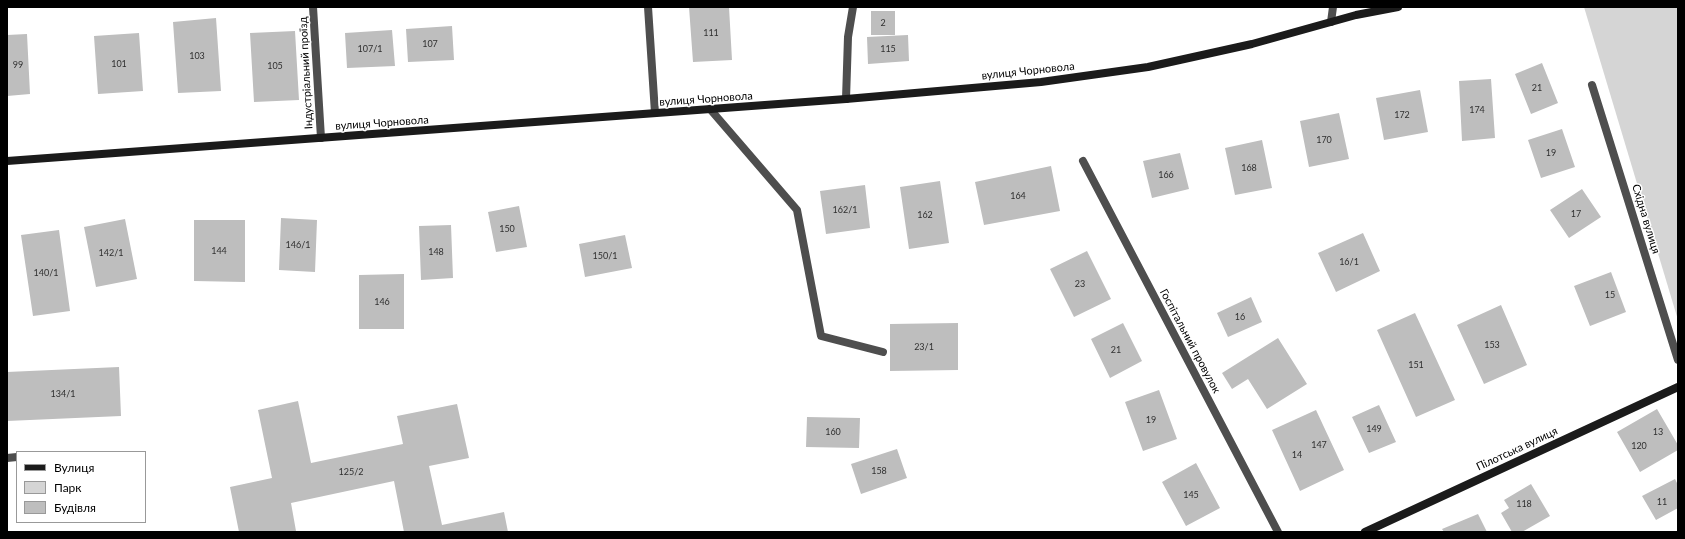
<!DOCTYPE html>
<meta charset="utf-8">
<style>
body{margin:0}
#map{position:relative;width:1685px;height:539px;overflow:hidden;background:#fff;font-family:Lato,sans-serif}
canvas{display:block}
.frame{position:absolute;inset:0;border:8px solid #000;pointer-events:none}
.legend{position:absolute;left:16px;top:451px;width:130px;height:72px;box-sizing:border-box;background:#fff;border:1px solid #999;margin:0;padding:5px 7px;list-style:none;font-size:12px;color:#000}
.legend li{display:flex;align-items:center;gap:8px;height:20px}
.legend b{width:20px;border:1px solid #999}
</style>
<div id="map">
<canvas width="1685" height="539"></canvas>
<div class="frame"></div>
<ul class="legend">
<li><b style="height:5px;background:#1b1b1b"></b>Вулиця</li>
<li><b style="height:11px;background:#d5d5d5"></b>Парк</li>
<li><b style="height:11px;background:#bebebe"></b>Будівля</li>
</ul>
</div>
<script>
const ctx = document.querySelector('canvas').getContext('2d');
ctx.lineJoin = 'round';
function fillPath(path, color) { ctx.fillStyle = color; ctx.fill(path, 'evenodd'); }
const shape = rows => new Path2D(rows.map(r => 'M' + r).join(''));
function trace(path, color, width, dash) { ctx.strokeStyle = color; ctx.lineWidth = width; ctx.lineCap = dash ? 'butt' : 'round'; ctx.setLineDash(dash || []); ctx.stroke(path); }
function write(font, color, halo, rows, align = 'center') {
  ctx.font = font + ' Lato,sans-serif'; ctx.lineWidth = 3; ctx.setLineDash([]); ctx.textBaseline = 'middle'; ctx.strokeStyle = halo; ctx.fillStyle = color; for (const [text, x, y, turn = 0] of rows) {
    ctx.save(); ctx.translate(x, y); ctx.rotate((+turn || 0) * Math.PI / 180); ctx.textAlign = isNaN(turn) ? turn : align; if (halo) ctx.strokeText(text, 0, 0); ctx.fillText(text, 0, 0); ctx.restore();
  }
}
fillPath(shape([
 [1584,7,1678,7,1678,320]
]), '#d5d5d5');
fillPath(shape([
 [689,7,729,7,732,60,693,62],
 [871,11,895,11,895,35,871,35],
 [216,18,221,91,178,93,173,22],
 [452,26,454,60,408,62,406,29],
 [392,30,395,66,347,68,345,33],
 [295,31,299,100,254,102,250,33],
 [139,33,143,91,98,94,94,36],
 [27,34,30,94,7,96,7,35],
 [908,35,909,61,868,64,867,37],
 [1542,63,1558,103,1531,114,1515,74],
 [1491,79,1495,138,1462,141,1459,81],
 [1420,90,1428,132,1384,140,1376,98],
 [1339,113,1349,159,1309,167,1300,121],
 [1562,129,1575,167,1541,178,1528,140],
 [1262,140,1272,188,1235,195,1225,148],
 [1180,153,1189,189,1152,198,1143,161],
 [1051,166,1060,211,984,225,975,182],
 [940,181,949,243,909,249,900,187],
 [865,185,870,228,826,234,820,191],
 [1582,189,1601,217,1569,238,1550,210],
 [519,206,527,247,496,252,488,212],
 [281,218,317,220,315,272,279,270],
 [125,219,137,279,96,287,84,227],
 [194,220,245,220,245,282,194,281],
 [451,225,453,278,421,280,419,226],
 [59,230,70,311,33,316,21,235],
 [1363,233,1380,271,1336,292,1318,253],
 [625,235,632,268,585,277,579,244],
 [1087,251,1111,299,1074,317,1050,269],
 [1611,272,1626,312,1590,326,1574,286],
 [404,274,404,329,359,329,359,275],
 [1251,297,1262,322,1228,337,1217,313],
 [1501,305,1527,365,1484,384,1457,325],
 [1415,313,1455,400,1416,417,1377,330],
 [958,323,958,370,890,371,890,324],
 [1123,323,1142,361,1110,378,1091,339],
 [1278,338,1307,384,1267,409,1248,379,1232,389,1222,373],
 [119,367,121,416,7,421,7,372],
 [1159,390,1177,439,1143,451,1125,402],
 [298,401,311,463,403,444,397,416,457,404,469,458,429,466,442,525,504,512,508,532,404,532,394,481,291,503,296,531,239,532,230,487,272,478,258,410],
 [1379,405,1396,442,1369,453,1352,417],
 [1657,409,1678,445,1678,450,1640,472,1617,432],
 [1316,410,1344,470,1300,491,1272,430],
 [807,417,860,418,859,448,806,447],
 [897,449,907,478,861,494,851,464],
 [1196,463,1220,508,1186,526,1162,482],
 [1675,479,1678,485,1678,508,1656,520,1642,496],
 [1531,484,1550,516,1522,532,1512,532,1501,513,1509,508,1504,500],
 [1478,514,1487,532,1444,532,1442,529]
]), '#bebebe');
trace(shape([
 [313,7,321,138],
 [648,7,655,113],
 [1331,22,1333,7],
 [710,109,797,210,821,336,883,352],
 [7,458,17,457]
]), '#4e4e4e', 8);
trace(shape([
 [1592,85,1678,360],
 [846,99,848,37,853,7],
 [1083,161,1278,532]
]), '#4e4e4e', 8);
trace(shape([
 [7,161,846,99,1041,82,1148,67,1252,44,1356,15,1398,7],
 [1365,532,1678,387]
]), '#1b1b1b', 8);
write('9px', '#303030', null, [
 ["2",883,23],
 ["111",711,33],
 ["107",430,44],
 ["107/1",370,49],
 ["115",888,49],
 ["103",197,56],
 ["101",119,64],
 ["99",18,65],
 ["105",275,66],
 ["21",1537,88],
 ["174",1477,110],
 ["172",1402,115],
 ["170",1324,140],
 ["19",1551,153],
 ["168",1249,168],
 ["166",1166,175],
 ["164",1018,196],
 ["162/1",845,210],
 ["17",1576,214],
 ["162",925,215],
 ["150",507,229],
 ["146/1",298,245],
 ["144",219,251],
 ["148",436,252],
 ["142/1",111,253],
 ["150/1",605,256],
 ["16/1",1349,262],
 ["140/1",46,273],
 ["23",1080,284],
 ["15",1610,295],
 ["146",382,302],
 ["16",1240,317],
 ["153",1492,345],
 ["23/1",924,347],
 ["21",1116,350],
 ["151",1416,365],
 ["134/1",63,394],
 ["19",1151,420],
 ["149",1374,429],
 ["160",833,432],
 ["13",1658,432],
 ["147",1319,445],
 ["120",1639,446],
 ["14",1297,455],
 ["158",879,471],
 ["125/2",351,472],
 ["145",1191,495],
 ["11",1662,502],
 ["118",1524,504]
]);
write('11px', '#000', '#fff', [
 ["вулиця Чорновола",1028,71,-6],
 ["Індустріальний проїзд",306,73,-93],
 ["вулиця Чорновола",706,99,-4],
 ["вулиця Чорновола",382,123,-4],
 ["Східна вулиця",1646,219,73],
 ["Госпітальний провулок",1190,341,62],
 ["Пілотська вулиця",1517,449,-25]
]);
</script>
